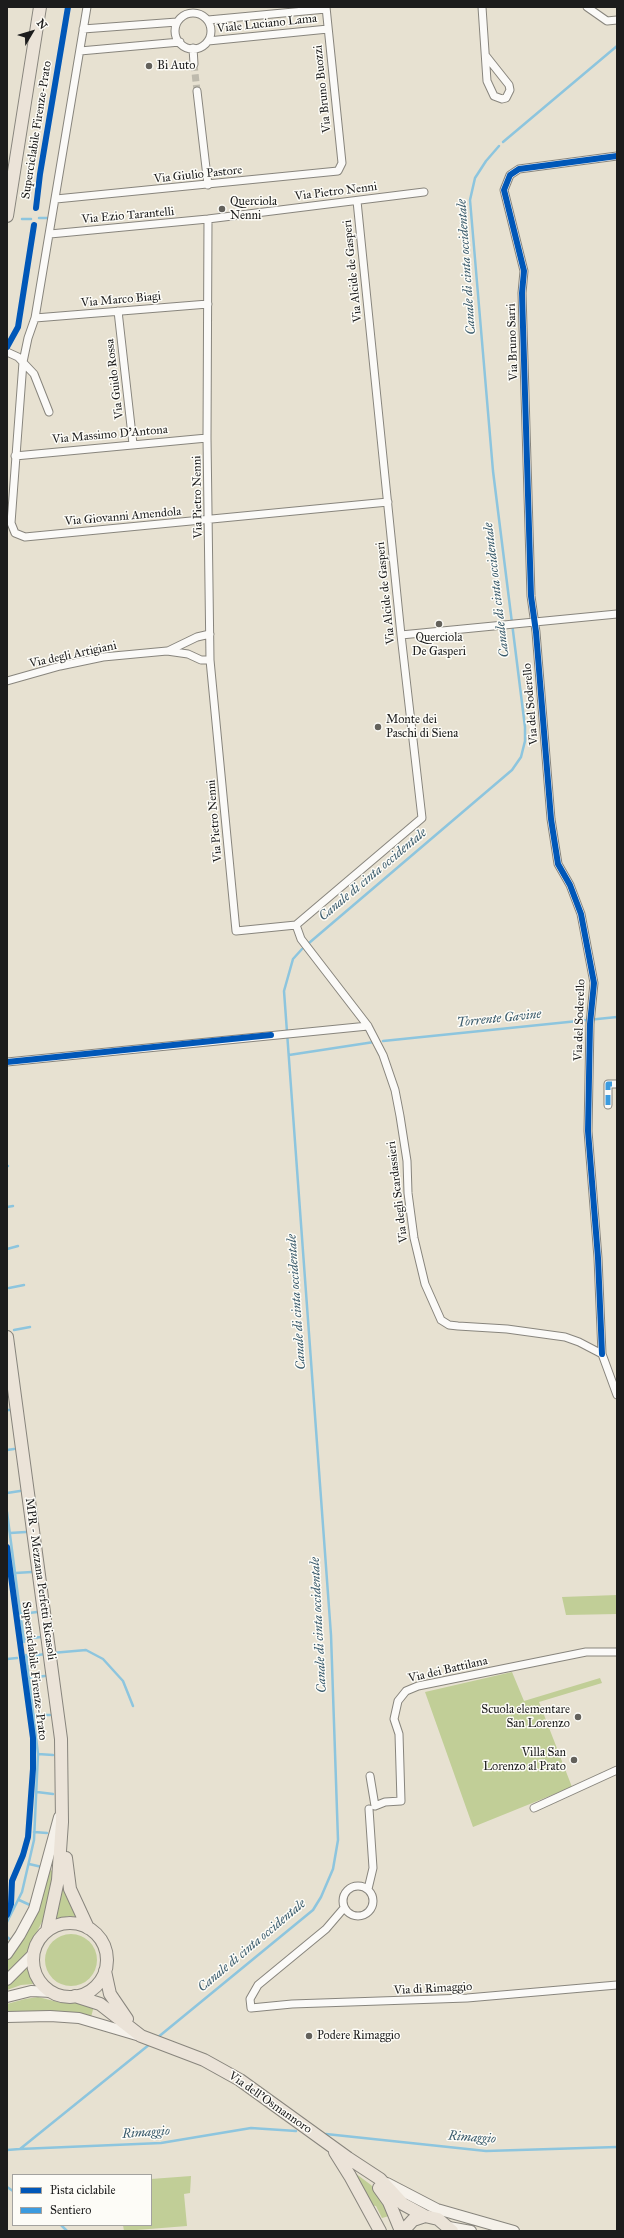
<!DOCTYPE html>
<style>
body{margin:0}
#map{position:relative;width:624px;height:2238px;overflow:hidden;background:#e7e1d1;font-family:"IM FELL Great Primer",serif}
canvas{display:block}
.frame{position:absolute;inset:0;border:8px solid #1c1c1c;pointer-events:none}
.legend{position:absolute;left:12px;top:2174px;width:140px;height:52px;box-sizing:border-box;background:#fdfcf7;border:1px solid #a3a29f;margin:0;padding:5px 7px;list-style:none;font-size:12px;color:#1c1c1c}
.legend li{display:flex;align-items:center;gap:8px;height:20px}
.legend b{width:20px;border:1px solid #a3a29f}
.north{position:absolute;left:12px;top:12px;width:40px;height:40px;-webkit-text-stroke:3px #fdfcf7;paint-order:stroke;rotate:52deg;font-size:11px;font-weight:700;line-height:16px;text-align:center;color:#1c1c1c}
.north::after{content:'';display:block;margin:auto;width:14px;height:18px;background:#1c1c1c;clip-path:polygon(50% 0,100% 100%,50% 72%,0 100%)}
</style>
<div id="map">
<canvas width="624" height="2238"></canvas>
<div class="frame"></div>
<ul class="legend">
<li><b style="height:5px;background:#0057b8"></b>Pista ciclabile</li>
<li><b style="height:5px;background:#3c9bdf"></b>Sentiero</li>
</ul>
<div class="north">N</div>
</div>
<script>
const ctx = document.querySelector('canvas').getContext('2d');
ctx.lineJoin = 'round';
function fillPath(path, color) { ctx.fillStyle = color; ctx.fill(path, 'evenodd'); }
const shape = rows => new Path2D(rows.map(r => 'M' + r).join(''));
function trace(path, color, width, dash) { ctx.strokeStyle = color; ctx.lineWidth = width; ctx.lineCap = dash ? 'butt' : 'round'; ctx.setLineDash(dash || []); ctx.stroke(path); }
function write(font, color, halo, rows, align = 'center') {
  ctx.font = font + ' "IM FELL Great Primer",serif'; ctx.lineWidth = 3; ctx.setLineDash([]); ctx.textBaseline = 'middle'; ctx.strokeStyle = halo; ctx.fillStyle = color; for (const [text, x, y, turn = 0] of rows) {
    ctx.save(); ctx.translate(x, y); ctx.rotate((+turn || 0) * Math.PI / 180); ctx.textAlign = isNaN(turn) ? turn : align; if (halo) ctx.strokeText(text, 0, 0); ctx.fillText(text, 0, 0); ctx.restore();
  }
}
fillPath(shape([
 [617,1595,617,1614,566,1615,562,1597],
 [512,1672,524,1701,600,1678,602,1683,539,1702,572,1787,473,1827,425,1692],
 [50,1870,53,1871,53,1879,48,1910,24,1957,7,1976,7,1960,40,1903],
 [65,1883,77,1917,69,1916,56,1920,63,1884],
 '45 1960a26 26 0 1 1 52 0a26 26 0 1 1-52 0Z',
 [28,1967,33,1984,21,1985,7,1990,7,1985],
 [38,1997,62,2003,82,2003,94,2006,91,2017,7,2015,7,2004,25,1999],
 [351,2170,371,2185,380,2196,389,2216,382,2218,376,2206,369,2205],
 [191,2176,190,2193,184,2194,187,2226,124,2231,123,2225,151,2225,151,2179]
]), '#c1ce97');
trace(shape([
 [503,142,617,46],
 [39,218,47,218],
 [22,219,31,219],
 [309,943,512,770,521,757,525,741,525,727,493,471,470,200,475,178,486,161,499,146],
 [383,1041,617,1017],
 [289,1055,374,1042],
 [7,1166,8,1166],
 [7,1207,13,1206],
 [7,1249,18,1246],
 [9,1288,24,1285],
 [14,1330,30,1327],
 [7,1410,10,1410],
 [7,1450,14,1449],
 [7,1493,20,1491],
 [7,1512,24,1642],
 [10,1533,26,1532],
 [15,1573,32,1572],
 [21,1614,37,1612],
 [24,1639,41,1637],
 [52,1653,86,1650,103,1659,123,1681,133,1706],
 [25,1657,45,1654],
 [7,1659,17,1658],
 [28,1678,45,1676],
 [34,1715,50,1715],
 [38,1754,53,1755],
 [37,1792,53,1794],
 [34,1832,47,1833],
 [29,1864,42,1867],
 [19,1900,30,1905],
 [7,1922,22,1892,34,1840,38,1754,26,1655],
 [7,1937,11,1940],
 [157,2038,313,1910,321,1897,333,1869,338,1840,331,1635,284,991,293,959,302,949],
 [326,2134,486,2151,617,2147],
 [20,2149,161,2143,251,2128,296,2131],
 [7,2150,20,2149,150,2044],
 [7,2187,13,2191],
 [61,2225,67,2231]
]), '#8dc5de', 2.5);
trace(shape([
 [194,64,197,91]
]), '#bebaad', 7, [7, 3.5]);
const street = shape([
 [87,7,35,318,28,338,23,362,11,523,15,533,25,537,388,502],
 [482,7,487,81,494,96,502,99,506,98,510,90,509,85,486,56],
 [587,7,607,21,617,20],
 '175 31a18 18 0 1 1 36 0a18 18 0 1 1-36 0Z',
 [208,20,326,9],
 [83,29,177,22],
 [208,41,328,29],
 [193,48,194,64],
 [80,51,180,42],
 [197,91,208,185],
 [56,199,338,171,342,163,326,7],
 [208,219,207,438,210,660,236,931,296,925],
 [50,234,208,219,424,192],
 [118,311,133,444],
 [35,318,208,304],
 [7,352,18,357,34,374,49,412],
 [15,456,207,438],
 [401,635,617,614],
 [168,651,197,637,210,634],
 [7,681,60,666,103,657,167,651,188,654,201,660,210,660],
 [296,925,422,818,401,635,357,201],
 [296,925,301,939,368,1026,383,1055,395,1090,400,1116,407,1161,408,1193,414,1238,425,1284,441,1320,449,1325,458,1326,507,1329,565,1337,579,1342,602,1354,617,1395],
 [7,1062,368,1026],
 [608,1105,608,1084,617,1084],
 [602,1354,598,1258,588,1131,590,1024,594,983,581,914,570,885,558,864,551,819,536,632,531,596,522,293,524,271,504,190,510,175,519,169,617,156],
 [370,1776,375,1806,385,1802,401,1801,399,1734,394,1719,398,1701,406,1691,418,1686,586,1652,617,1652],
 [534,1808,617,1770],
 '343 1901a15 15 0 1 1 30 0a15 15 0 1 1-30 0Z',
 [368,1889,373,1868,369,1809],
 [344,1908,326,1929,258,1985,250,1999,251,2008,292,2004,467,1998,617,1985]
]);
const secondary = shape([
 [7,1954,20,1935,34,1909,59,1817],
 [7,1980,34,1953],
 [7,1997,31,1991,52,1992],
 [7,2017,50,2016,79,2018,140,2036],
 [387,2183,437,2209,514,2231],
 [449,2227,471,2231]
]);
const primary = shape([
 [7,216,40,7],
 [7,1337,61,1739,62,1822,58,1880,47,1931],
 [66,1858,70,1889,88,1928],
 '33 1960a37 37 0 1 1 74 0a37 37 0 1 1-74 0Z',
 [105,1971,110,1994,127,2019],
 [75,1996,100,2004,141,2036,204,2060,240,2080,348,2158,380,2179,403,2204,425,2216],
 [335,2152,350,2176,380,2231],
 [379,2188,389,2202,401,2231],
 [403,2231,413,2220,425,2216,438,2219,452,2231]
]);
trace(street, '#88857d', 9);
trace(secondary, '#88857d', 12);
trace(primary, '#88857d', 14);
trace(street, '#fbfaf8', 7);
trace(secondary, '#f5f1ea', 10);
trace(primary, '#ebe3d8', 12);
trace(shape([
 [608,1105,608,1084,617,1084]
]), '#3c9bdf', 5, [10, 5]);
trace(shape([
 [36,208,40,174,68,7],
 [7,347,18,327,34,225],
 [7,1062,271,1035],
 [602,1354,598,1258,588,1131,590,1024,594,983,581,914,570,885,558,864,551,819,536,632,531,596,522,293,524,271,504,190,510,175,519,169,617,156],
 [7,1547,33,1738,33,1769,28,1837,23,1855,12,1881,11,1904,7,1915]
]), '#0057b8', 6);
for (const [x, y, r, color] of [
 [149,66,4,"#63615b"],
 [222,209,4,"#63615b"],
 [439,624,4,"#63615b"],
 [378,727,4,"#63615b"],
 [578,1717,4,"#63615b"],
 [574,1760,4,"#63615b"],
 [309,2036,4,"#63615b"]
]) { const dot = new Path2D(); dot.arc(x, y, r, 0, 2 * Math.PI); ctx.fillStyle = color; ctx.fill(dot); trace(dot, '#fdfcf7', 1.5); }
write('12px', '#1c1c1c', '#fdfcf7', [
 ["Viale Luciano Lama",267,24,-6],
 ["Via Bruno Buozzi",323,89,-96],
 ["Superciclabile Firenze-Prato",37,130,-81],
 ["Via Giulio Pastore",198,175,-6],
 ["Via Pietro Nenni",336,192,-7],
 ["Via Ezio Tarantelli",128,216,-5],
 ["Via Alcide de Gasperi",353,271,-96],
 ["Via Marco Biagi",121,300,-5],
 ["Via Bruno Sarri",513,342,-92],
 ["Via Guido Rossa",115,379,-97],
 ["Via Massimo D'Antona",110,435,-5],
 ["Via Pietro Nenni",198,497,-91],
 ["Via Giovanni Amendola",123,517,-5],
 ["Via Alcide de Gasperi",386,593,-96],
 ["Via degli Artigiani",73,655,-12],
 ["Via del Soderello",531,704,-95],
 ["Via Pietro Nenni",215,821,-95],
 ["Via del Soderello",580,1020,-88],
 ["Via degli Scardassieri",398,1192,-97],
 ["MPR - Mezzana Perfetti Ricasoli",40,1579,82],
 ["Via dei Battilana",448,1670,-13],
 ["Superciclabile Firenze-Prato",34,1671,83],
 ["Via di Rimaggio",433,1989,-3],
 ["Via dell'Osmannoro",270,2103,35]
]);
write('12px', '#1c1c1c', '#fdfcf7', [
 ["Bi Auto",157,66],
 ["Querciola",230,202],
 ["Nenni",230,216],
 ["Querciola",439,638,"center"],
 ["De Gasperi",439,652,"center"],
 ["Monte dei",386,720],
 ["Paschi di Siena",386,734],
 ["Scuola elementare",570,1710,"right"],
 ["San Lorenzo",570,1724,"right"],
 ["Villa San",566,1753,"right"],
 ["Lorenzo al Prato",566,1767,"right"],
 ["Podere Rimaggio",317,2036]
], 'left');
write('italic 13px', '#3a5b6c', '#fdfcf7', [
 ["Canale di cinta occidentale",467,267,-94],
 ["Canale di cinta occidentale",497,590,-97],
 ["Canale di cinta occidentale",373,875,-40],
 ["Torrente Gavine",499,1019,-6],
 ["Canale di cinta occidentale",297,1302,-94],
 ["Canale di cinta occidentale",319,1625,-93],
 ["Canale di cinta occidentale",252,1946,-40],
 ["Rimaggio",146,2133,-4],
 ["Rimaggio",472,2138,4]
]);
</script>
